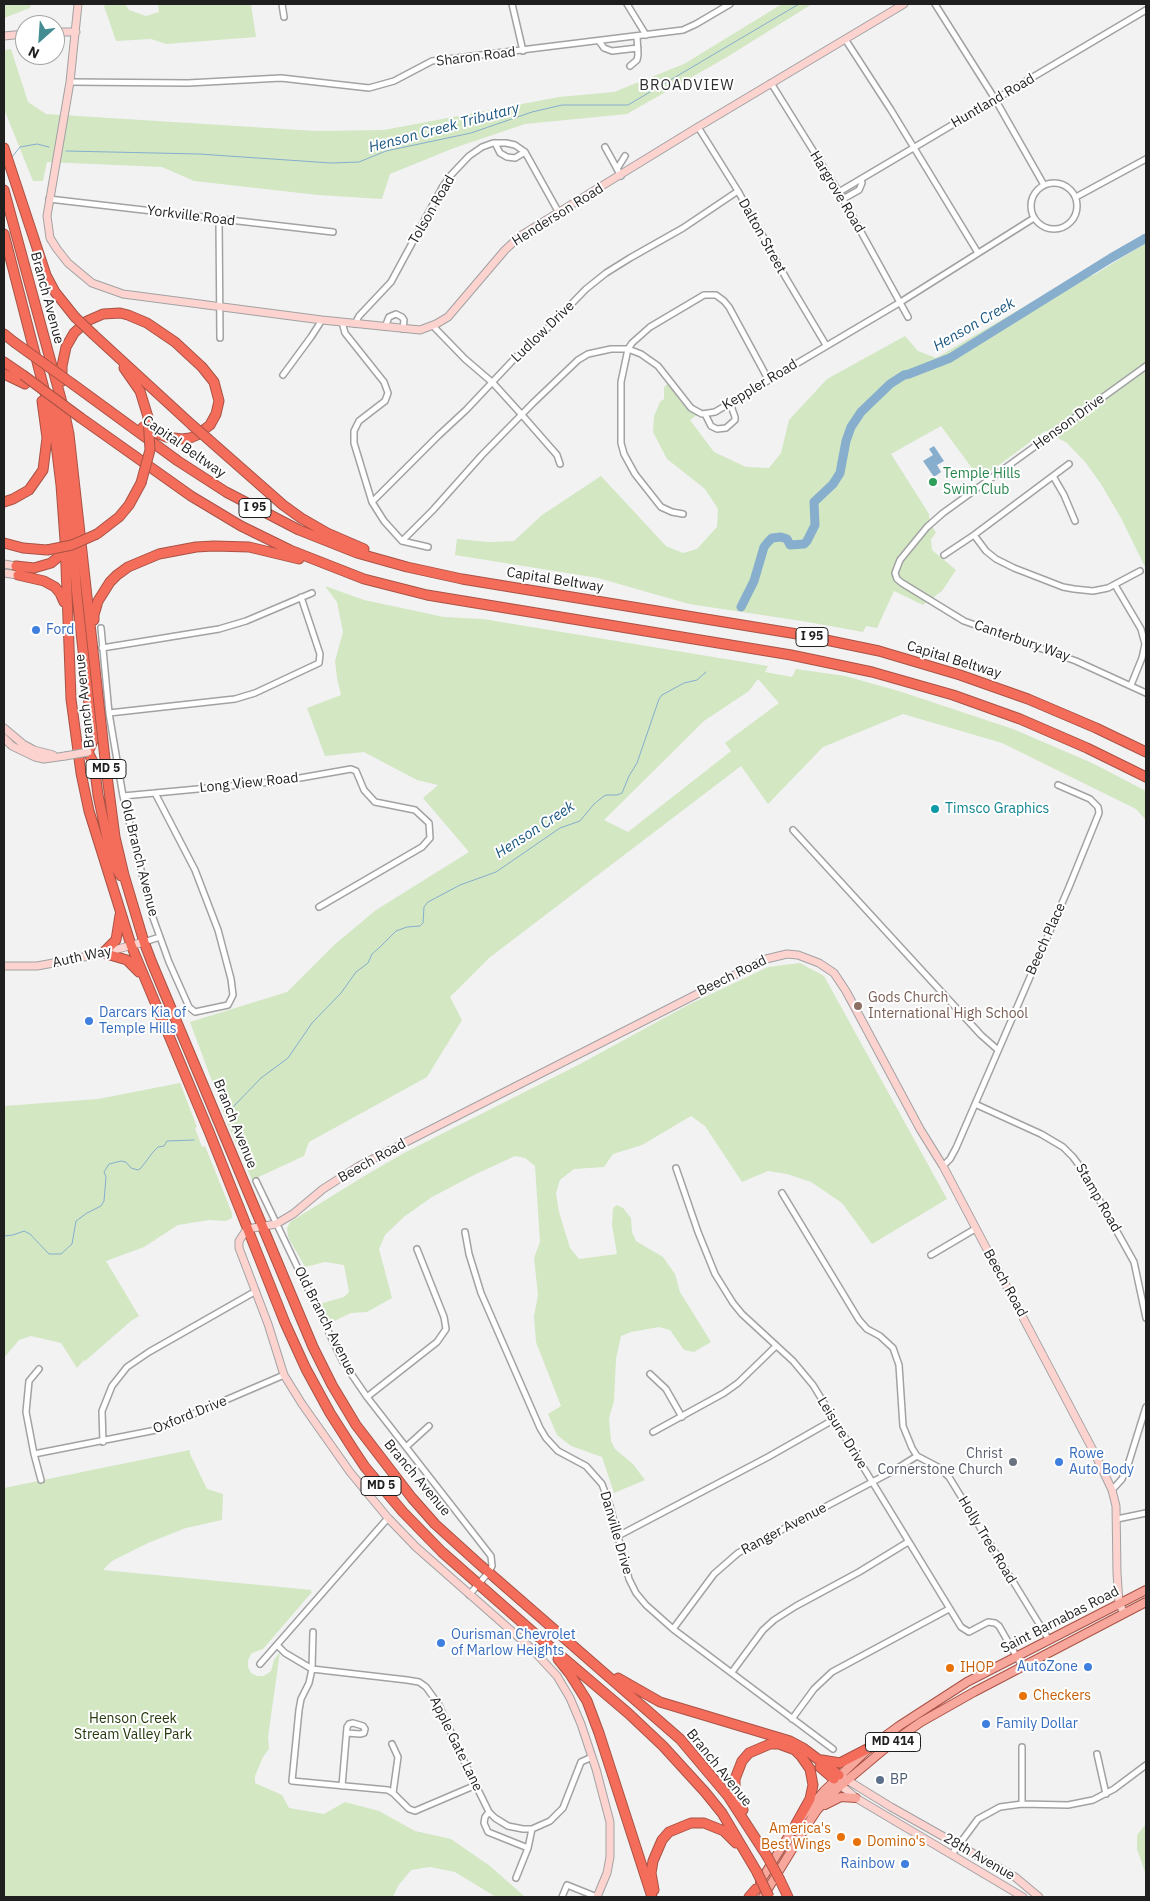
<!DOCTYPE html>
<style>
body{margin:0}
#map{position:relative;width:1150px;height:1901px;overflow:hidden;background:#f2f2f3;font-family:"IBM Plex Sans",sans-serif}
canvas{display:block}
.frame{position:absolute;inset:0;border:5px solid #1f1f1f;pointer-events:none}
.north{position:absolute;left:15px;top:15px;width:50px;height:50px;box-sizing:border-box;background:#fff;border:1px solid #a5a5a5;border-radius:50%;rotate:206deg;font-size:14px;font-weight:700;line-height:20px;text-align:center;color:#1f1f1f}
.north::after{content:'';display:block;margin:auto;width:18px;height:22px;background:#448b92;clip-path:polygon(50% 0,100% 100%,50% 72%,0 100%)}
</style>
<div id="map">
<canvas width="1150" height="1901"></canvas>
<div class="frame"></div>
<div class="north">N</div>
</div>
<script>
const ctx = document.querySelector('canvas').getContext('2d');
ctx.lineJoin = 'round';
function fillPath(path, color) { ctx.fillStyle = color; ctx.fill(path, 'evenodd'); }
const shape = rows => new Path2D(rows.map(r => 'M' + r).join(''));
function trace(path, color, width, dash) { ctx.strokeStyle = color; ctx.lineWidth = width; ctx.lineCap = dash ? 'butt' : 'round'; ctx.setLineDash(dash || []); ctx.stroke(path); }
function write(font, color, halo, rows, align = 'center') {
  ctx.font = font + ' "IBM Plex Sans",sans-serif'; ctx.lineWidth = 4; ctx.setLineDash([]); ctx.textBaseline = 'middle'; ctx.strokeStyle = halo; ctx.fillStyle = color; for (const [text, x, y, turn = 0] of rows) {
    ctx.save(); ctx.translate(x, y); ctx.rotate((+turn || 0) * Math.PI / 180); ctx.textAlign = isNaN(turn) ? turn : align; if (halo) ctx.strokeText(text, 0, 0); ctx.fillText(text, 0, 0); ctx.restore();
  }
}
fillPath(shape([
 [4,4,31,4,30,8,4,18],
 [106,4,125,4,129,10,146,16,159,12,158,4,251,4,256,37,166,44,151,39,116,41,104,6],
 [782,4,812,4,727,57,627,114,525,124,454,148,390,174,382,199,318,195,194,181,162,167,47,162,43,181,33,181,4,109,4,50,11,49,28,102,46,114,316,131,384,130,559,97,614,92,684,64],
 [1146,243,1146,569,1121,518,1101,484,1086,463,1067,443,1045,431,980,479,941,426,891,454,929,514,930,523,936,533,931,539,932,550,956,570,942,591,923,605,894,591,877,628,866,626,863,632,808,622,689,604,598,578,455,555,457,539,489,542,514,541,542,515,601,476,666,546,683,553,697,549,717,527,718,509,705,489,667,459,653,432,654,416,660,402,664,399,664,387,669,383,691,410,697,415,690,420,714,452,746,467,769,468,781,453,789,420,827,379,905,336,918,351,936,358,1087,270,1092,276],
 [325,586,364,600,444,617,483,619,768,666,765,672,792,677,796,669,845,676,902,692,1013,729,1092,763,1146,791,1146,820,1136,809,1002,743,903,714,823,747,768,804,741,766,489,958,450,997,462,1020,427,1077,309,1142,304,1156,252,1180,229,1127,190,1022,287,992,334,945,376,910,469,852,423,798,438,785,417,780,364,752,325,756,307,708,341,695,337,678,335,661,343,632,337,602],
 [758,679,779,703,725,743,731,751,628,832,604,820,704,721,749,691],
 [800,963,824,976,947,1199,872,1244,842,1203,811,1182,787,1174,768,1171,742,1182,705,1126,691,1116,642,1145,613,1154,604,1167,574,1169,560,1180,556,1193,559,1212,570,1248,579,1259,617,1254,612,1225,613,1208,617,1205,623,1208,631,1218,632,1232,636,1241,663,1257,675,1274,680,1292,711,1342,694,1352,684,1350,670,1330,659,1327,631,1332,621,1336,616,1359,614,1401,609,1418,611,1441,615,1449,633,1464,645,1480,614,1493,602,1457,571,1446,557,1435,548,1414,561,1406,536,1342,534,1316,538,1295,534,1258,540,1242,535,1166,525,1158,515,1156,474,1175,432,1197,405,1216,385,1235,379,1249,392,1298,367,1312,351,1313,330,1323,319,1304,344,1297,349,1292,344,1265,325,1262,305,1267,288,1237,287,1228,290,1222,366,1175,404,1153,580,1064,688,1005,768,967],
 [180,1083,197,1127,195,1128,202,1147,205,1146,232,1213,232,1218,226,1221,209,1220,178,1225,144,1247,106,1261,139,1316,131,1321,85,1361,84,1360,77,1368,61,1343,31,1336,19,1340,4,1358,4,1106,98,1099],
 [190,1450,190,1454,207,1489,223,1494,222,1520,186,1528,148,1543,112,1561,103,1570,312,1590,310,1592,312,1592,263,1649,252,1653,248,1660,248,1667,251,1673,257,1676,264,1676,271,1671,274,1660,280,1652,268,1737,269,1749,263,1757,255,1776,255,1783,282,1795,289,1808,324,1814,345,1802,379,1811,415,1831,451,1839,490,1866,524,1896,523,1897,496,1897,455,1872,430,1867,411,1870,398,1886,393,1897,4,1897,4,1488],
 [1146,1824,1146,1887,1145,1887,1146,1875,1137,1849,1137,1835]
]), '#d2e7c2');
fillPath(shape([
 [934,446,944,461,937,465,941,472,934,477,923,461,933,455,929,449]
]), '#87aecd');
trace(shape([
 [66,151,199,154,331,163,359,162,386,151,471,133,532,112,562,105,628,105,799,4],
 [12,157,20,147,37,144,49,147],
 [229,1117,234,1106,261,1078,288,1058,312,1023,341,993,356,972,368,963,372,954,380,947,396,931,407,927,420,926,423,923,424,907,428,902,460,885,496,872,560,828,580,821,594,804,604,796,607,795,617,795,622,793,629,776,637,763,659,699,662,695,684,683,697,680,706,672],
 [4,1236,13,1235,24,1231,30,1234,49,1254,61,1254,72,1244,76,1221,87,1213,101,1206,104,1201,106,1177,104,1172,109,1164,121,1161,126,1162,131,1168,138,1170,141,1168,153,1152,158,1147,164,1146,167,1141,194,1140]
]), '#87aecd', 1);
trace(shape([
 [741,607,754,581,764,547,768,542,772,538,781,537,787,539,790,545,804,544,807,541,815,525,814,502,833,484,840,473,846,441,851,427,861,412,890,384,904,375,909,374,950,358,1111,258,1146,238]
]), '#87aecd', 9);
const street = shape([
 [282,4,284,17],
 [512,4,523,51],
 [627,4,646,35],
 [935,4,995,99,1044,185],
 [845,39,891,110,978,253],
 [599,41,604,48,612,51,638,48],
 [630,66,637,60,638,55,637,36],
 [70,82,188,83,281,78,369,88,394,81,432,61,683,30,696,24,730,4],
 [771,83,839,192,908,317],
 [698,127,738,191,786,278,826,345],
 [495,143,500,153,507,157,515,158,525,152],
 [605,147,621,176],
 [617,169,625,156],
 '1031 206a23 23 0 1 1 46 0a23 23 0 1 1-46 0Z',
 [839,192,1146,10],
 [1076,197,1146,159],
 [49,199,333,232],
 [843,199,859,190,862,183,861,179],
 [219,220,220,338],
 [342,322,345,333,384,382,388,393,385,401,359,421,354,431,354,443,372,502,384,521,402,541,428,547],
 [355,324,359,316,391,282,443,186,451,175,469,156,482,147,493,143,506,143,515,145,525,152,559,213],
 [433,326,465,359,493,383,522,415,557,455,560,464],
 [385,327,389,317,396,314,402,317,404,320,403,329],
 [1146,366,943,513,927,527,900,560,895,573,897,579,902,583,964,621,1076,661,1146,693],
 [283,375,311,337,322,320],
 [705,414,711,426,717,429,726,428,735,420,735,417,730,403],
 [1053,476,1064,495,1075,521],
 [372,502,438,436,466,410,517,356,552,324,586,289,606,273,630,258,683,228,738,191],
 [683,514,672,512,661,507,635,474,624,454,621,443,621,382,628,349,632,343,650,327,704,295,716,295,724,301,729,307,768,379],
 [974,535,986,551,996,559,1014,568,1063,587,1074,589,1093,591,1108,588,1140,571],
 [402,541,433,510,482,455,533,403,578,360,588,354,611,349,628,349,641,354,658,366,691,408,702,414,715,412,899,303,1034,218],
 [944,555,974,535,1069,464],
 [1115,585,1141,629,1145,644,1142,658,1131,685],
 [101,628,109,713,123,796,152,915,169,962,189,1007,195,1012,228,1005,233,995,231,979,218,930,195,870,155,793],
 [102,648,219,629,246,621,312,593],
 [109,713,235,699,255,693,319,663,320,654,301,597],
 [123,796,283,781,351,769,356,771,364,790,375,802,415,810,429,823,430,838,422,847,319,907],
 [793,830,981,1035,998,1050],
 [144,942,160,937],
 [975,1104,1041,1134,1063,1147,1073,1157,1082,1169,1134,1262,1146,1318],
 [943,1166,950,1159,956,1148,1069,887,1099,813,1098,807,1090,799,1058,785],
 [676,1168,698,1232,715,1274,733,1303,742,1314,793,1361,813,1385,961,1627,969,1632,988,1622,995,1623,999,1626,1022,1666],
 [256,1181,343,1362,367,1397,491,1556,492,1566,489,1572,469,1595],
 [782,1193,859,1320,867,1329,880,1336,893,1348,899,1365,903,1426,912,1448,917,1456,938,1467,949,1477,1049,1640],
 [465,1232,469,1254,481,1293,540,1428,546,1438,558,1451,586,1466,602,1484,610,1506,629,1579,636,1593,646,1605,673,1629,833,1749],
 [931,1255,975,1229],
 [39,1369,29,1381,26,1412,34,1454,41,1480],
 [650,1374,666,1389,682,1417],
 [367,1397,437,1342,446,1329,444,1317,417,1249],
 [653,1432,724,1393,738,1383,776,1346],
 [103,1442,102,1411,112,1386,127,1367,149,1352,256,1291],
 [406,1447,429,1426],
 [34,1454,156,1430,284,1375],
 [1112,1490,1122,1479,1127,1468,1146,1407],
 [1117,1519,1146,1513],
 [618,1536,768,1457,833,1420],
 [673,1629,714,1574,738,1553,893,1471,917,1456],
 [313,1632,312,1669,309,1683,301,1699,299,1710,292,1781,388,1790,393,1793,409,1809,415,1811,476,1785],
 [277,1645,285,1653,312,1669,407,1680,419,1682,426,1687,439,1705,460,1753,489,1812,495,1818,508,1826,523,1829,532,1829,550,1821,563,1808,581,1762,592,1757],
 [260,1664,388,1518],
 [732,1672,763,1630,774,1620,796,1606,859,1572,908,1542],
 [792,1719,814,1689,832,1672,949,1609],
 [392,1744,398,1757,393,1793],
 [1097,1754,1106,1794],
 [342,1786,347,1727,349,1724,353,1723,363,1726,365,1729,364,1733,360,1734,347,1733],
 [1022,1804,1022,1747],
 [489,1812,485,1817,484,1823,488,1832,528,1848],
 [952,1854,978,1819,1000,1807,1022,1804,1068,1805,1093,1800,1114,1789,1146,1765],
 [516,1878,528,1848,532,1829],
 [562,1897,567,1885,597,1897]
]);
const secondary = shape([
 [78,4,70,82,47,216,50,238,57,249,68,263,92,283,123,294,322,320,420,330,436,324,448,317,505,250,520,236,698,127,904,4],
 [55,32,76,32],
 [4,36,25,34],
 [4,564,16,566],
 [4,573,18,575],
 [4,728,23,744,34,750,53,755],
 [4,738,12,746,35,757,44,759,65,756],
 [4,966,37,966,59,962,103,953,144,942],
 [839,1775,891,1807,1015,1877,1039,1897],
 [837,1782,856,1798,1023,1897],
 [597,1897,607,1873,610,1857,610,1822,596,1769,581,1724,570,1698,557,1676,532,1649,416,1547,388,1518,350,1472,302,1404,284,1375,268,1324,239,1248,239,1241,247,1229,276,1224,293,1214,323,1189,359,1166,766,959,787,954,798,955,819,963,834,973,846,991,920,1129,943,1166,1096,1456,1112,1490,1116,1506,1117,1573,1119,1603,1124,1613]
]);
const primary = shape([
 [825,1805,841,1797,856,1798],
 [760,1882,796,1824,824,1791,869,1748,899,1726,967,1682,1146,1590],
 [763,1897,804,1830,817,1810,838,1788,894,1741,921,1722,974,1692,1146,1602]
]);
const highway = shape([
 [4,148,46,275,55,292,75,317],
 [4,190,64,410,69,434,106,768,115,837,124,875,144,942,152,963,313,1347,332,1385,356,1425,412,1498,435,1524,478,1563,680,1739,728,1796,767,1856],
 [4,234,50,412,55,436,61,485,65,540,71,699,81,773,89,811,131,945,210,1134,285,1323,306,1369,330,1413,353,1449,365,1467,403,1512,442,1552,534,1633,628,1713,663,1746,705,1792,722,1813,757,1872],
 [4,334,14,342],
 [94,335,192,425],
 [4,362,23,375],
 [124,368,140,391,148,417],
 [4,374,25,384],
 [62,381,62,366,66,347,74,333,87,321,103,314,120,313,128,315,147,323,175,342,202,367,214,382,219,401,216,414,210,425,197,435,190,438,182,439,166,437,143,427],
 [74,385,178,461,226,492,299,530,357,553,407,567,462,579,797,634,879,651,960,675,1028,699,1096,728,1146,752],
 [55,399,66,454,77,596,93,741,88,752,94,764,98,795,109,847,114,865,121,876],
 [81,418,191,496,241,526,290,550,364,579,427,595,791,655,872,672,953,695,1020,719,1087,748,1146,777],
 [208,439,283,505,301,518,327,533,364,549],
 [4,502,13,499,29,490,43,470,47,438,42,401],
 [97,534,119,517,129,505,141,483],
 [4,543,23,548,47,550],
 [16,566,34,568,51,563,57,558,64,545],
 [18,575,44,581,55,587,60,593,64,602],
 [94,620,94,615,98,601,110,582,117,575,128,567,159,554,196,547,214,546,249,547,299,559],
 [103,953,127,960,139,972],
 [103,953,116,940,120,915],
 [558,1659,570,1674,587,1701,599,1733,652,1897],
 [618,1678,660,1702,790,1741,803,1748,839,1775],
 [793,1748,801,1756,810,1769,813,1785,810,1799,796,1824],
 [822,1760,840,1763,869,1748],
 [820,1767,834,1779],
 [743,1810,735,1789,735,1779,742,1761,749,1753,770,1744,779,1744,798,1751],
 [780,1880,788,1897],
 [654,1890,651,1873,653,1861,662,1840,669,1832,691,1823,704,1823,724,1831,736,1843],
 [749,1897,756,1889]
]);
trace(street, '#a2a2a4', 8);
trace(secondary, '#a2a2a4', 9);
trace(primary, '#a95245', 10);
trace(highway, '#a95245', 11);
trace(street, '#fff', 5);
trace(secondary, '#fcd3ce', 7);
trace(primary, '#f8a79c', 8);
trace(highway, '#f46d5a', 9);
const secondaryBridge = shape([
 [65,756,88,752]
]);
const highwayBridge = shape([
 [75,317,94,335],
 [14,342,74,385],
 [23,375,81,418],
 [192,425,208,439],
 [141,483,150,450,148,417],
 [47,550,72,545,97,534],
 [767,1856,780,1880],
 [757,1872,769,1897]
]);
trace(secondaryBridge, '#a2a2a4', 9, []);
trace(highwayBridge, '#a95245', 11, []);
trace(secondaryBridge, '#fcd3ce', 7);
trace(highwayBridge, '#f46d5a', 9);
for (const [x, y, r, color] of [
 [933,482,5,"#2e9e5b"],
 [36,630,5,"#3f7fe0"],
 [935,809,5,"#0f9aa8"],
 [858,1006,5,"#8d6e63"],
 [89,1021,5,"#3f7fe0"],
 [1013,1462,5,"#6b7280"],
 [1059,1462,5,"#3f7fe0"],
 [441,1643,5,"#3f7fe0"],
 [1088,1667,5,"#3f7fe0"],
 [950,1668,5,"#e8710a"],
 [1023,1696,5,"#e8710a"],
 [986,1724,5,"#3f7fe0"],
 [880,1780,5,"#5c6f8a"],
 [841,1837,5,"#e8710a"],
 [857,1842,5,"#e8710a"],
 [905,1864,5,"#3f7fe0"]
]) { const dot = new Path2D(); dot.arc(x, y, r, 0, 2 * Math.PI); ctx.fillStyle = color; ctx.fill(dot); trace(dot, '#fff', 2); }
for (const [x, y, w] of [
 [255,508,32],
 [812,637,32],
 [106,769,40],
 [381,1486,40],
 [893,1742,55]
]) { const box = new Path2D(); box.roundRect(x - w / 2, y - 9.5, w, 19, 4); ctx.fillStyle = '#fff'; ctx.fill(box); trace(box, '#1f1f1f', 1); }
write('bold 12px', '#1f1f1f', null, [
 ["I 95",255,508],
 ["I 95",812,637],
 ["MD 5",106,769],
 ["MD 5",381,1486],
 ["MD 414",893,1742]
]);
write('14px', '#1f1f1f', '#fff', [
 ["Sharon Road",476,57,-7],
 ["Huntland Road",993,101,-30],
 ["Hargrove Road",837,192,59],
 ["Tolson Road",432,210,-60],
 ["Henderson Road",558,215,-32],
 ["Yorkville Road",191,216,7],
 ["Dalton Street",762,236,61],
 ["Branch Avenue",47,298,75],
 ["Ludlow Drive",543,332,-44],
 ["Keppler Road",760,385,-31],
 ["Henson Drive",1069,422,-36],
 ["Capital Beltway",184,447,35],
 ["Capital Beltway",555,580,9],
 ["Canterbury Way",1022,641,19],
 ["Capital Beltway",954,660,17],
 ["Branch Avenue",85,701,-96],
 ["Long View Road",249,783,-6],
 ["Old Branch Avenue",139,858,76],
 ["Beech Place",1046,939,-66],
 ["Auth Way",82,957,-12],
 ["Beech Road",732,976,-26],
 ["Branch Avenue",235,1124,68],
 ["Beech Road",372,1161,-29],
 ["Stamp Road",1098,1198,60],
 ["Beech Road",1005,1283,61],
 ["Old Branch Avenue",325,1321,63],
 ["Oxford Drive",190,1415,-22],
 ["Leisure Drive",842,1433,58],
 ["Branch Avenue",417,1478,50],
 ["Ranger Avenue",784,1529,-28],
 ["Danville Drive",616,1533,74],
 ["Holly Tree Road",987,1540,59],
 ["Saint Barnabas Road",1060,1620,-27],
 ["Apple Gate Lane",456,1744,64],
 ["Branch Avenue",719,1768,51],
 ["28th Avenue",979,1857,30]
]);
write('14px', '#27864d', '#fff', [
 ["Temple Hills",943,474],
 ["Swim Club",943,490]
], 'left');
write('14px', '#366cbe', '#fff', [
 ["Ford",46,630],
 ["Darcars Kia of",99,1013],
 ["Temple Hills",99,1029],
 ["Rowe",1069,1454],
 ["Auto Body",1069,1470],
 ["Ourisman Chevrolet",451,1635],
 ["of Marlow Heights",451,1651],
 ["AutoZone",1078,1667,"right"],
 ["Family Dollar",996,1724],
 ["Rainbow",895,1864,"right"]
], 'left');
write('14px', '#0d838f', '#fff', [
 ["Timsco Graphics",945,809]
], 'left');
write('14px', '#785e54', '#fff', [
 ["Gods Church",868,998],
 ["International High School",868,1014]
], 'left');
write('14px', '#5b616d', '#fff', [
 ["Christ",1003,1454],
 ["Cornerstone Church",1003,1470]
], 'right');
write('14px', '#c56008', '#fff', [
 ["IHOP",960,1668],
 ["Checkers",1033,1696],
 ["America's",831,1829,"right"],
 ["Best Wings",831,1845,"right"],
 ["Domino's",867,1842]
], 'left');
write('14px', '#23380b', '#fff', [
 ["Henson Creek",133,1719],
 ["Stream Valley Park",133,1735]
]);
write('14px', '#4e5e75', '#fff', [
 ["BP",890,1780]
], 'left');
ctx.letterSpacing = '1px';
write('15px', '#2f2f30', '#fff', [
 ["BROADVIEW",687,86]
]);
ctx.letterSpacing = '0px';
write('italic 15px', '#1b5781', '#fff', [
 ["Henson Creek Tributary",444,128,-15],
 ["Henson Creek",974,325,-30],
 ["Henson Creek",535,830,-33]
]);
</script>
